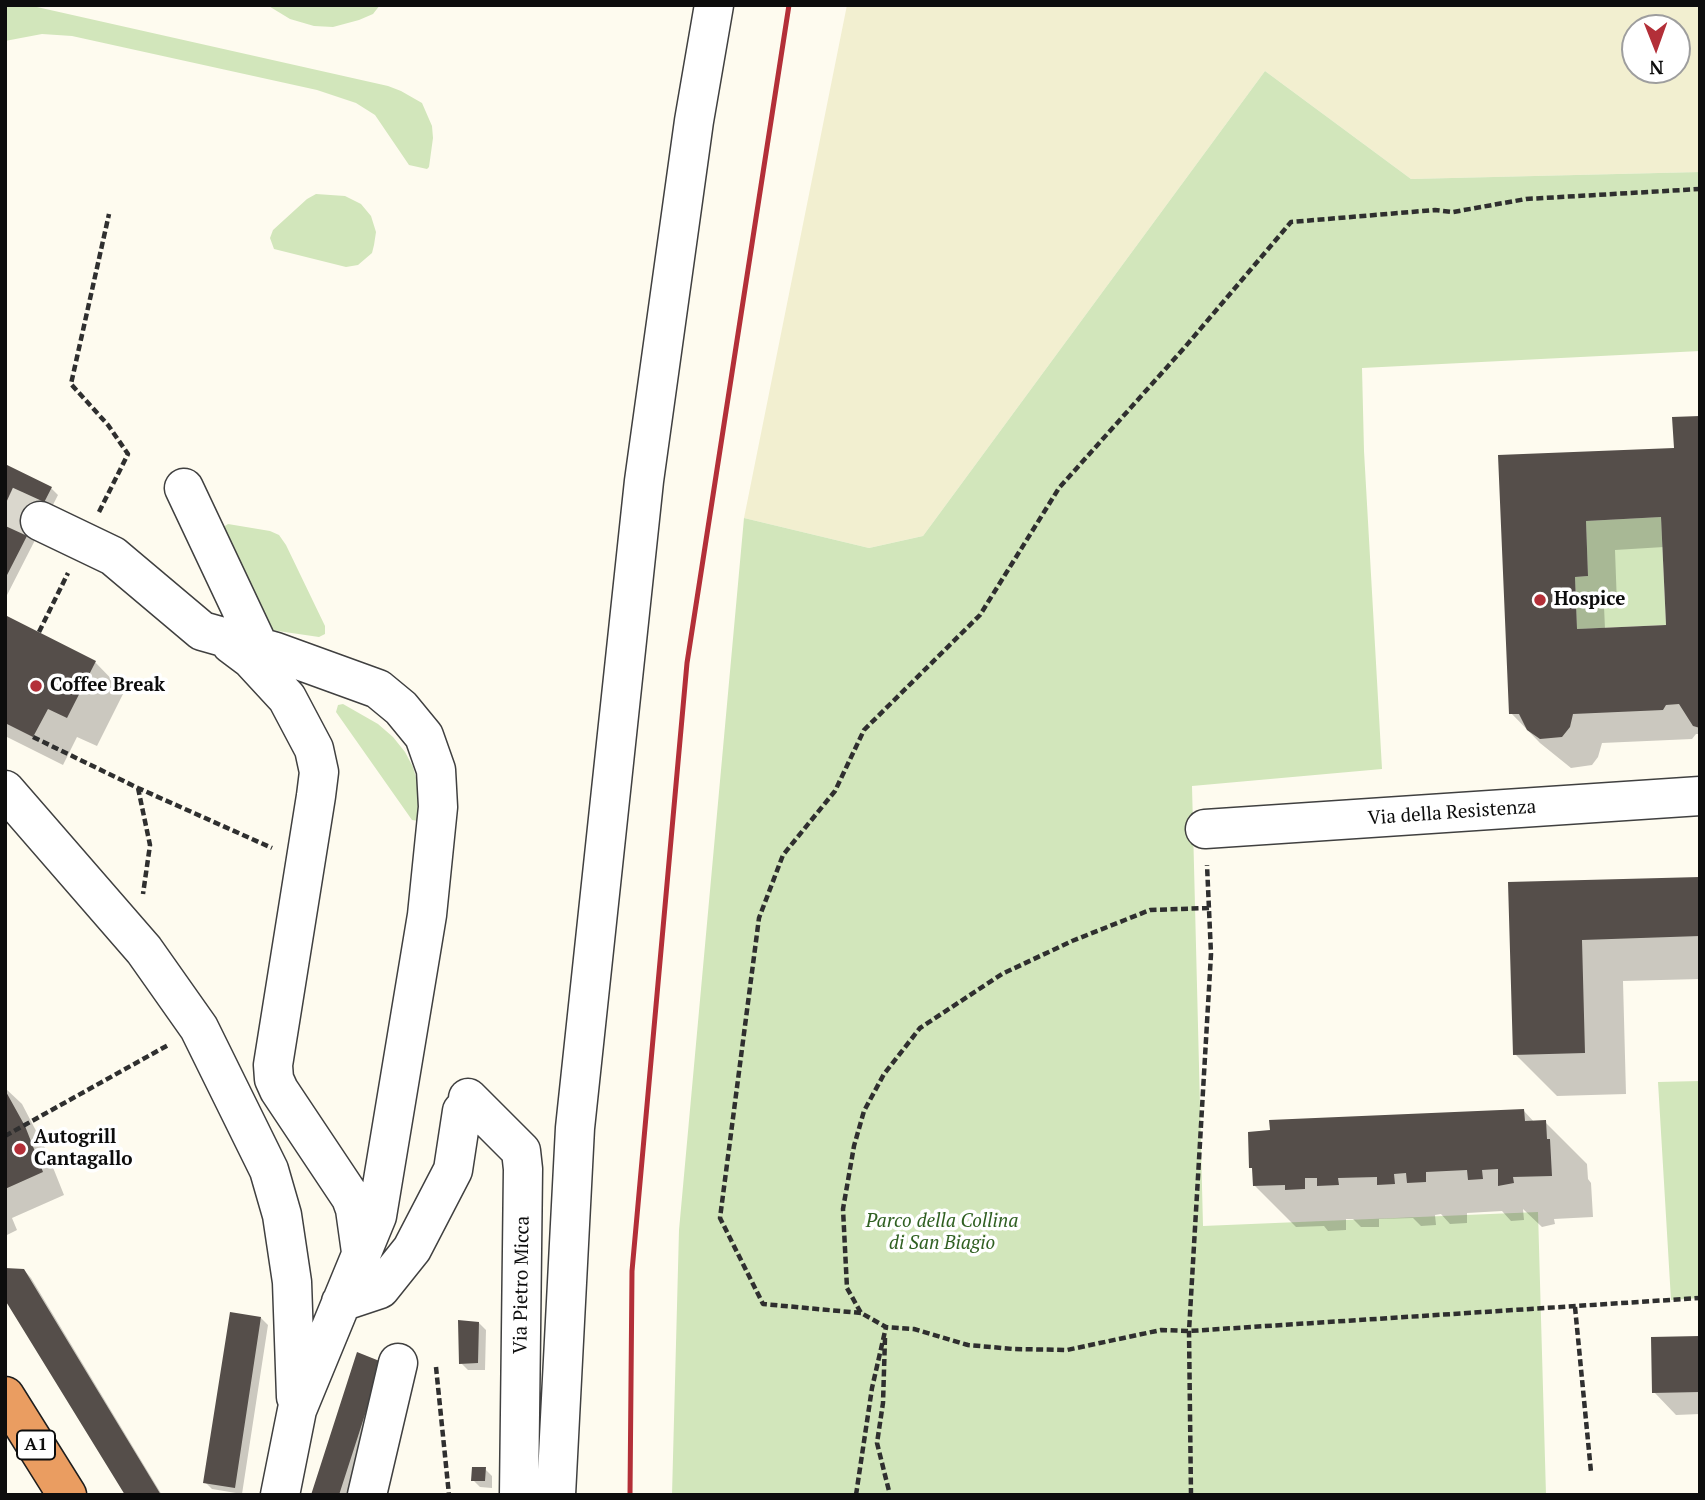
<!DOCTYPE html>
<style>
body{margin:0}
#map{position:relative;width:1705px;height:1500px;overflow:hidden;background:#fefbef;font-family:"PT Serif",serif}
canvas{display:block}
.frame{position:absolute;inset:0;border:7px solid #0d0d0d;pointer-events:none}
.north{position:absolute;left:1621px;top:14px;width:70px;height:70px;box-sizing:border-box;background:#fff;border:2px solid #9e9e9e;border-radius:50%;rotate:179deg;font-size:19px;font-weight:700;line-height:28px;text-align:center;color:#0d0d0d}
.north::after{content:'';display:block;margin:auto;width:24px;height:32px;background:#b32f38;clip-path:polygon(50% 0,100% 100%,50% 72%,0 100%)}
</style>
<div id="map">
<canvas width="1705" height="1500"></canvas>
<div class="frame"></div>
<div class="north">N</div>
</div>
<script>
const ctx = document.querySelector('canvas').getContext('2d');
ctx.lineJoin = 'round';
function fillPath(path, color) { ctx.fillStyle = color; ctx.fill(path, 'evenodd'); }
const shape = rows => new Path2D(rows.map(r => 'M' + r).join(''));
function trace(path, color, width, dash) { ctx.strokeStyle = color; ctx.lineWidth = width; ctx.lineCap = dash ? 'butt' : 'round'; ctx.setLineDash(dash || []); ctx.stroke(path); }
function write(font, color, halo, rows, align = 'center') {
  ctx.font = font + ' "PT Serif",serif'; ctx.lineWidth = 7; ctx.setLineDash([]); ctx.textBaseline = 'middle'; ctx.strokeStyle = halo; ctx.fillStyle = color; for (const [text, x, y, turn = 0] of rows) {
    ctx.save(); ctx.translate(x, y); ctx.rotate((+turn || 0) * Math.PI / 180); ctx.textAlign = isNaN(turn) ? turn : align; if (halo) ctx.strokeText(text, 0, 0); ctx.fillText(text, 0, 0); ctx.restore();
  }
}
fillPath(shape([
 [847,5,1700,5,1700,172,1411,179,1265,71,923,536,869,548,744,518],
 [1635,28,1677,28,1677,70,1635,70]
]), '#f2efd0');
fillPath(shape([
 [5,5,28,5,388,86,401,91,422,103,432,126,433,138,429,167,427,169,409,165,375,115,356,103,317,90,72,36,42,34,5,41],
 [267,5,380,5,373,14,359,20,333,27,314,26,290,19],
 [1265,71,1411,179,1700,172,1700,351,1362,368,1364,451,1382,769,1192,786,1203,1226,1538,1212,1546,1495,672,1495,679,1230,744,518,869,548,923,536],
 [316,194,345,196,361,204,371,216,376,232,374,245,372,253,358,265,346,267,274,249,270,238,273,230,307,199],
 [1661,517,1666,625,1577,629,1575,577,1588,576,1586,521],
 [228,524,270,531,279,535,286,545,325,626,325,634,319,637,271,630,222,528],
 [343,704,378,724,393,737,405,752,413,767,417,781,420,799,418,821,412,820,336,712,338,705],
 [1700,1081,1700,1298,1671,1300,1658,1082]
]), '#d2e6bb');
fillPath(shape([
 [1700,417,1700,734,1696,734,1692,739,1602,743,1598,757,1592,765,1571,768,1540,743,1511,713,1500,457,1676,450],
 [1664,547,1668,626,1605,629,1604,606,1617,605,1615,550],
 [5,465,51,488,58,495,5,599],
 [5,617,95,662,124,692,97,746,77,737,63,765,5,736],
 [1700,879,1700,979,1623,981,1626,1094,1557,1096,1515,1054,1510,884],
 [5,1088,22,1104,46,1150,64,1195,12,1218,17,1230,5,1236],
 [1524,1111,1535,1123,1545,1122,1587,1164,1588,1179,1591,1183,1593,1217,1554,1219,1555,1224,1542,1227,1523,1209,1524,1220,1511,1221,1502,1211,1467,1213,1467,1223,1450,1224,1441,1214,1435,1215,1436,1225,1421,1226,1413,1218,1379,1219,1379,1227,1361,1227,1353,1219,1346,1219,1346,1230,1328,1231,1324,1226,1296,1227,1255,1186,1254,1170,1251,1167],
 [24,1270,31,1278,162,1495,128,1495],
 [261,1318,268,1325,242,1494,212,1489,205,1482],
 [479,1323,486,1330,485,1370,468,1370,461,1363],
 [1700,1337,1700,1414,1676,1415,1654,1392],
 [388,1371,348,1495,314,1495,314,1494],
 [485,1469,492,1476,492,1488,480,1487,473,1480]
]), '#0003');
fillPath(shape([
 [1700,416,1700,728,1693,726,1679,704,1666,705,1663,710,1573,714,1570,727,1562,737,1540,739,1527,730,1519,714,1509,714,1498,455,1674,448,1672,417],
 [1661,517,1666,625,1577,629,1575,577,1588,576,1586,521],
 [5,464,52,487,5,579],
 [5,615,96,661,67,718,48,709,33,737,5,723],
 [1700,877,1700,936,1582,940,1585,1053,1513,1055,1508,882],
 [5,1090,25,1126,43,1172,5,1189],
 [1524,1109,1525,1121,1546,1120,1547,1139,1550,1139,1552,1176,1513,1177,1514,1183,1498,1186,1498,1169,1482,1170,1483,1179,1468,1180,1467,1170,1426,1172,1426,1182,1407,1183,1406,1173,1394,1174,1395,1184,1377,1185,1377,1177,1338,1178,1339,1185,1317,1186,1317,1178,1305,1178,1305,1189,1285,1190,1285,1185,1253,1186,1252,1168,1249,1168,1248,1132,1270,1130,1269,1120],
 [5,1268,24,1269,161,1495,125,1495,5,1300],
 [230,1312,261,1317,235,1488,203,1483],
 [458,1320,479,1322,478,1363,459,1364],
 [1700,1336,1700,1392,1652,1393,1651,1337],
 [357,1352,382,1362,339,1495,311,1495],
 [472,1467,486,1467,485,1481,471,1481]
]), '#554e4a');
trace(shape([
 [5,505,40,521]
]), '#dad7cd', 38, [38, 19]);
const minor = shape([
 [184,488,259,647],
 [40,521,113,556,202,631,276,652,378,689,401,708,424,736,436,770,438,807,427,915,377,1216,297,1410,280,1495],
 [231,644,251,659,287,698,314,749,319,772,316,796,273,1065,274,1079,279,1090,351,1198,355,1209,361,1252],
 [5,790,144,950,199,1028,269,1170,282,1215,292,1282,296,1397],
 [1205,829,1700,796],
 [468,1098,521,1151,523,1169,519,1495],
 [341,1302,380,1289,412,1249,453,1170,462,1111],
 [367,1495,398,1363],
 [556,1495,575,1128,644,481,694,121,714,5]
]);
const highway = shape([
 [5,1396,67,1495]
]);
trace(minor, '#404040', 41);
trace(highway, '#1e1e1e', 41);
trace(shape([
 [99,512,128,454,108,425,71,384,109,214],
 [39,632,68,573],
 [33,737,138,788,272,848],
 [138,788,150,845,143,894],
 [1209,908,1150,910,1072,941,1002,974,920,1028,884,1074,864,1111,854,1146,843,1209,847,1288,861,1313,886,1327,914,1329,968,1345,1013,1349,1067,1350,1161,1330,1189,1331,1700,1298],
 [5,1136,170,1044],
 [1575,1307,1591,1472],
 [861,1313,763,1304,720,1218,759,918,783,855,835,791,864,730,980,615,1059,488,1185,347,1291,222,1435,210,1453,212,1526,199,1700,189],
 [885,1338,883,1403,877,1443,890,1495],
 [436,1367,449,1495],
 [856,1495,872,1388,886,1327],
 [1191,1495,1189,1331,1211,954,1207,865]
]), '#2f2f2f', 4.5, [7, 3.5]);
trace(minor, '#fff', 38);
trace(highway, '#ea9d61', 38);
trace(shape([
 [630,1495,632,1271,687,663,789,5]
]), '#b32f38', 5);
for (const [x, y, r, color] of [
 [1540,600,7,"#b32f38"],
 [36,686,7,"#b32f38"],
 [20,1149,7,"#b32f38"]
]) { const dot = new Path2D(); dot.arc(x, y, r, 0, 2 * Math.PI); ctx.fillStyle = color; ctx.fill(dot); trace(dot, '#fff', 2.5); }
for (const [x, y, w] of [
 [36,1445,38]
]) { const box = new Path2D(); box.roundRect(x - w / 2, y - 14.5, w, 29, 5); ctx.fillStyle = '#fff'; ctx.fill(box); trace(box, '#0d0d0d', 2); }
write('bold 18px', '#0d0d0d', null, [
 ["A1",36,1445]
]);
write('bold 19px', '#0d0d0d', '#fff', [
 ["Hospice",1554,600],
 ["Coffee Break",50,686],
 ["Autogrill",34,1138],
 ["Cantagallo",34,1160]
], 'left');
write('19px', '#0d0d0d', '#fff', [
 ["Via della Resistenza",1452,813,-4],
 ["Via Pietro Micca",522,1285,-89]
]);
write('italic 19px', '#306022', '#fff', [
 ["Parco della Collina",942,1222],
 ["di San Biagio",942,1244]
]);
</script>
